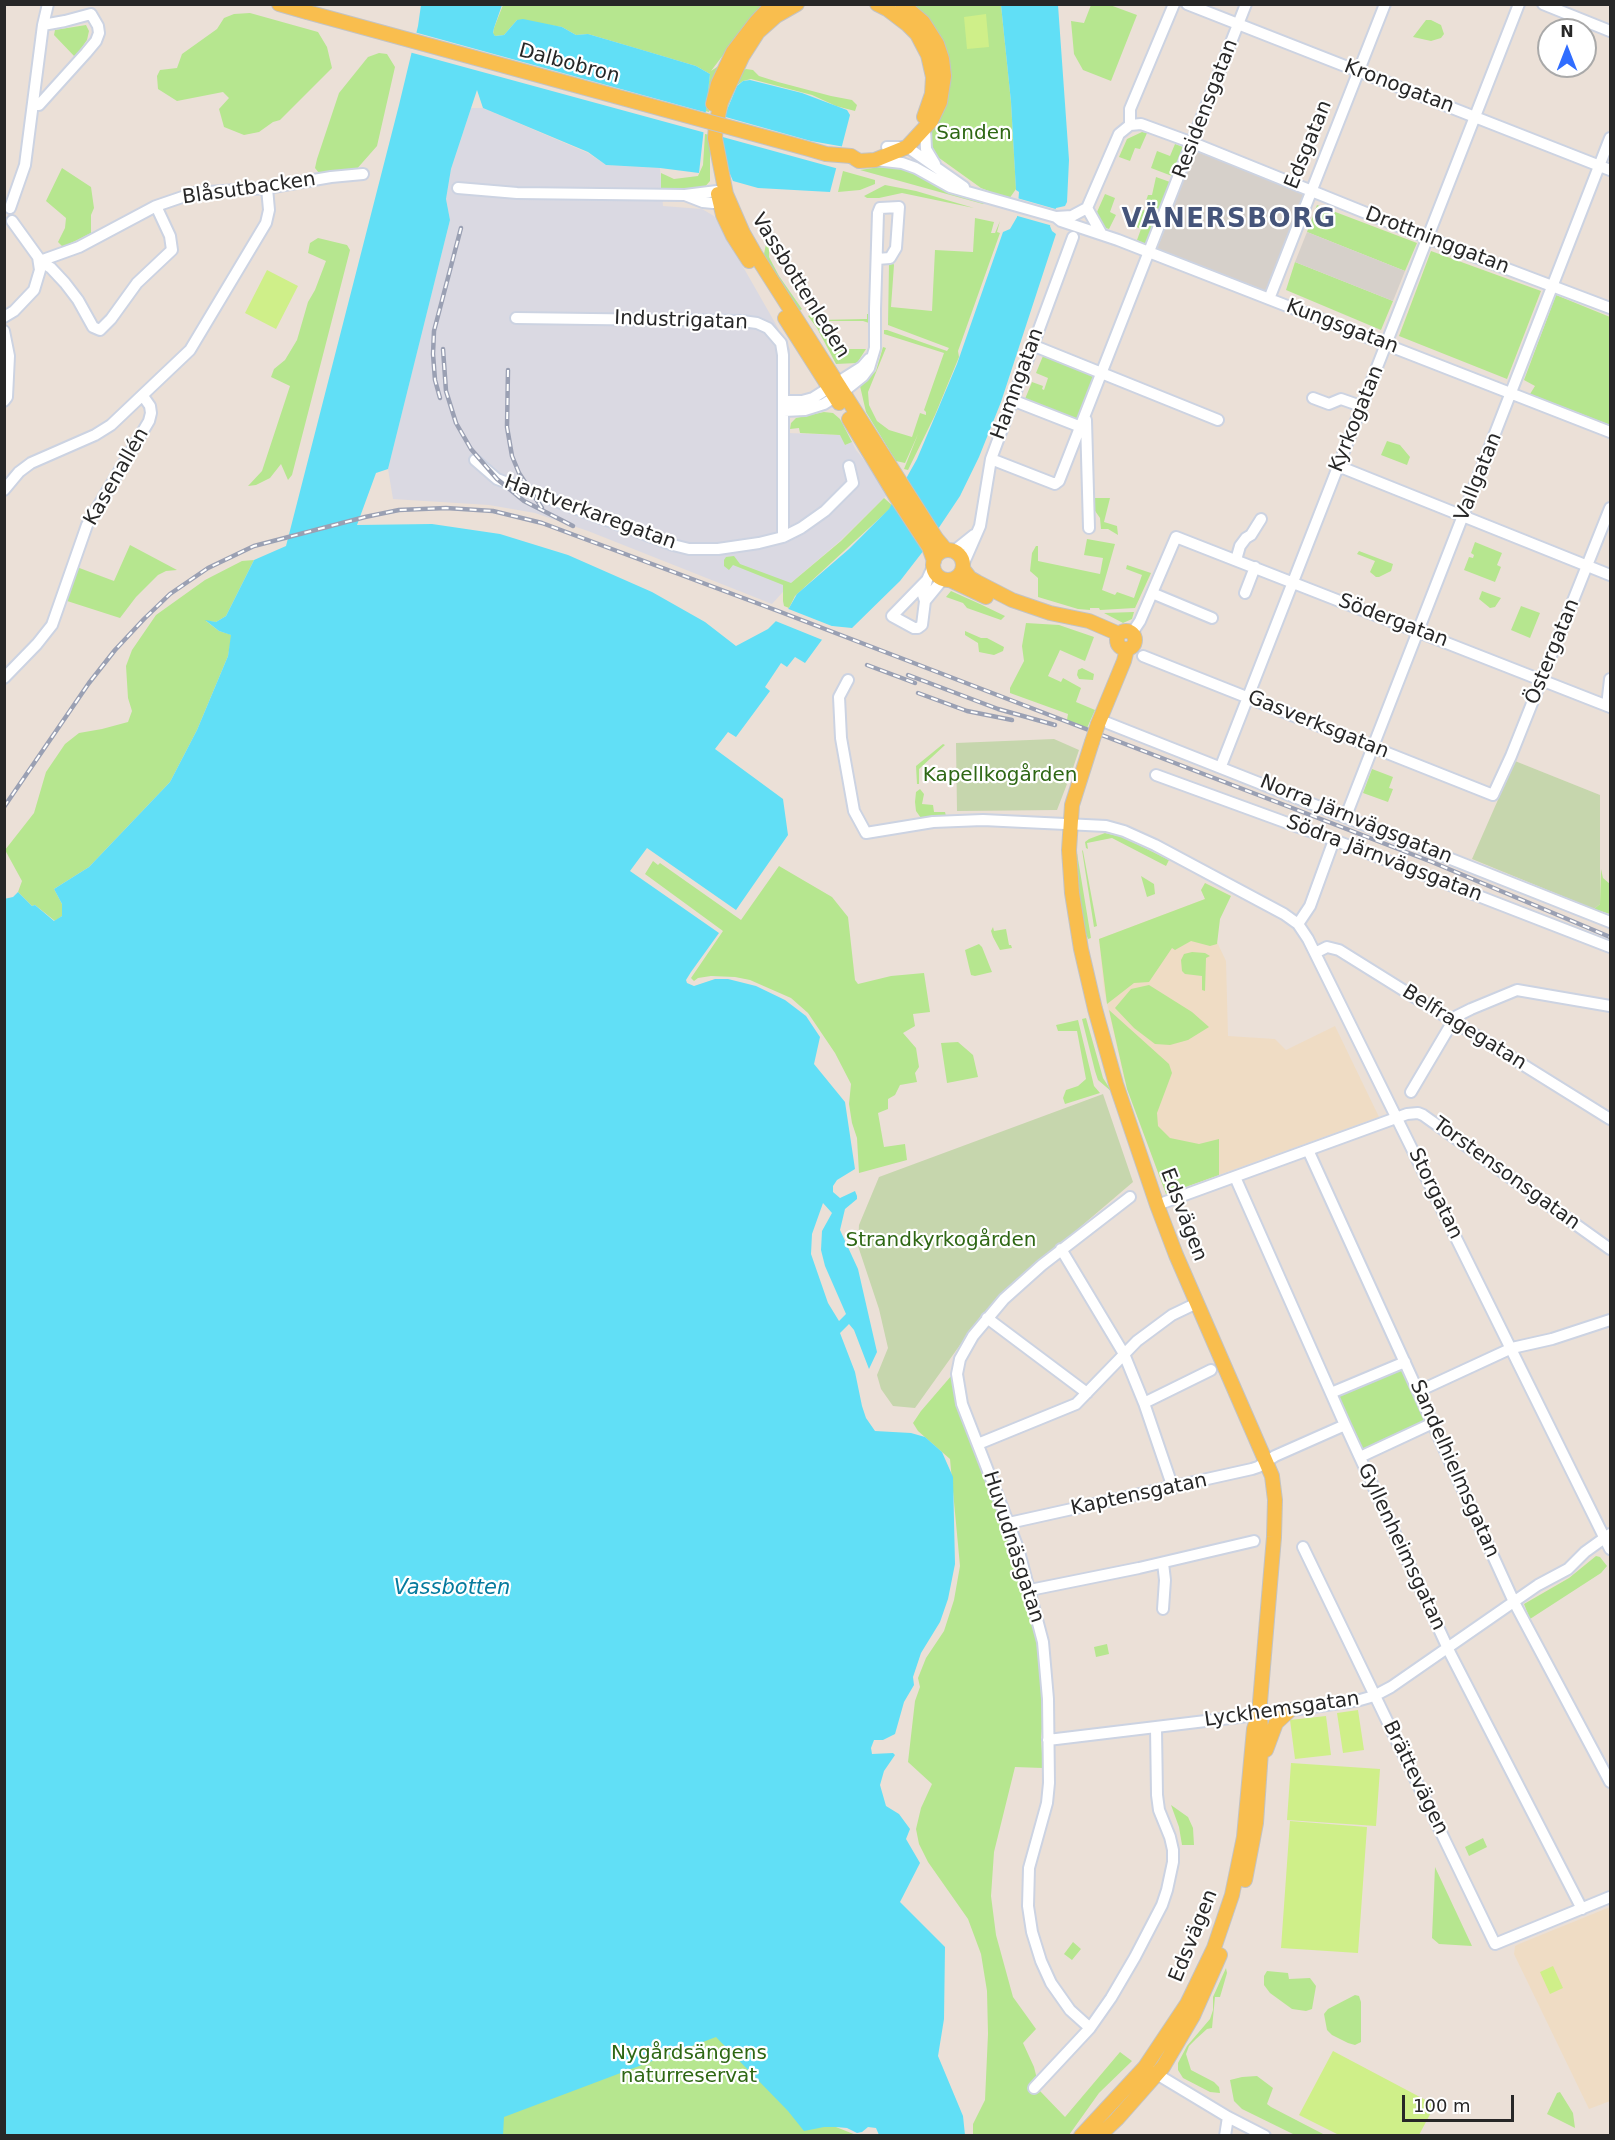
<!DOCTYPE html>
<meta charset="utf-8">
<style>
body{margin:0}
#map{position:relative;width:1615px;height:2140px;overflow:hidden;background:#ebe0d7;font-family:"DejaVu Sans",sans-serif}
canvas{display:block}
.frame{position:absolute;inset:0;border:6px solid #272727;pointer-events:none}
.north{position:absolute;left:1537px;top:18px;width:60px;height:60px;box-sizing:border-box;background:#fff;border:2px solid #a9a9a9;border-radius:50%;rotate:0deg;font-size:16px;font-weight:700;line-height:24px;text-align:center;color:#272727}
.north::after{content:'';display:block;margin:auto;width:21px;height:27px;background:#306dff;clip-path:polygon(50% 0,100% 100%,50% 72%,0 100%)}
.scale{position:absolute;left:1402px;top:2095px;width:112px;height:27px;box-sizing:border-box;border:3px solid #272727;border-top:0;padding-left:8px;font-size:18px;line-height:21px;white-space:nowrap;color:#272727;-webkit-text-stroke:4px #fff;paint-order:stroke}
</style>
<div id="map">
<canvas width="1615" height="2140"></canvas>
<div class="frame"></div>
<div class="north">N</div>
<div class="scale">100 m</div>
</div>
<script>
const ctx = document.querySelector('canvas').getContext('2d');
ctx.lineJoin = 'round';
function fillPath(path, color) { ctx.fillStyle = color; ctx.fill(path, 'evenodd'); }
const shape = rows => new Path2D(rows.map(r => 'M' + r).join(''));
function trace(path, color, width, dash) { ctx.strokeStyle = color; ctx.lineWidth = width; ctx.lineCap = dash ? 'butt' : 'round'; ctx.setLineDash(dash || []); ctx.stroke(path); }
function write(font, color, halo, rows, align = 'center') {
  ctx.font = font + ' "DejaVu Sans",sans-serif'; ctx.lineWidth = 4.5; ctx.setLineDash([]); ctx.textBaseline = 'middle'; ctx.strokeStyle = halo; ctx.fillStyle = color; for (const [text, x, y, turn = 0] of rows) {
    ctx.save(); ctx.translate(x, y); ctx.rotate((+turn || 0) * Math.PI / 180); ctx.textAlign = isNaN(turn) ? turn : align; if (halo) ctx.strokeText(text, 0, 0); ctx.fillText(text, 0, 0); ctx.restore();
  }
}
fillPath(shape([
 [471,108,483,108,588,153,606,165,660,168,663,206,702,209,714,216,790,349,788,433,841,435,845,445,852,442,856,450,882,482,888,494,840,541,791,583,772,604,588,531,535,513,489,505,393,499,388,469,450,220,446,199,451,169]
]), '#dad9e2');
fillPath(shape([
 [1205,883,1231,896,1220,912,1216,940,1226,961,1228,1036,1275,1039,1286,1050,1335,1026,1379,1117,1166,1194,1124,1078,1104,990,1099,939,1205,899,1201,890],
 [1610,1907,1610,2101,1589,2109,1514,1954,1515,1946,1519,1944]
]), '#efdcc4');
fillPath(shape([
 [503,5,764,5,755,13,711,71,720,65,709,112,705,111,710,74,696,66,588,34,576,35,562,27,517,20,504,35,495,36,493,34,494,28],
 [912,5,1001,5,1011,102,1016,189,1009,199,981,188,935,155,929,137,937,122],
 [1091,5,1110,5,1137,15,1111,81,1083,70,1074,54,1071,21,1084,23],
 [250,13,318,32,327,47,332,68,280,120,273,122,259,132,244,135,224,127,219,109,229,98,223,92,177,101,158,89,157,76,160,70,177,68,182,54,217,29,224,18,234,14],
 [1426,20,1431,20,1441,25,1444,34,1441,38,1431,41,1413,37],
 [86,25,89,31,87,40,75,57,54,35,55,30],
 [379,53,387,54,395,67,377,146,355,171,319,173,315,168,317,159,339,93,368,57],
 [746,69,753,70,759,76,778,82,831,96,852,100,857,105,855,111,836,106,812,95,751,79,743,81,736,86,724,117,727,98,740,72],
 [1142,132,1147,133,1140,149,1135,148,1130,161,1119,157,1127,139],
 [705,134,710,135,710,181,703,189,682,191,661,189,661,173,674,179,698,176,703,165],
 [1175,144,1183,147,1172,176,1151,168,1157,151,1170,156],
 [886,166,900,167,917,173,944,189,985,203,983,204,860,170],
 [62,168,91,187,94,208,91,215,91,233,63,247,58,242,65,228,66,218,46,201],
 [843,171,875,180,875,184,860,190,838,192],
 [1156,177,1170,182,1159,209,1145,204,1148,195,1152,195],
 [885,185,916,191,974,208,902,193,879,198,867,198,864,196],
 [1105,194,1115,198,1110,212,1116,215,1109,229,1103,227,1097,212],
 [1317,205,1417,243,1405,271,1307,232],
 [1135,207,1157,215,1146,244,1137,240,1141,229,1128,223],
 [975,218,994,222,991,233,995,233,1000,221,997,232,1000,233,958,351,959,357,935,415,908,470,904,469,918,434,905,463,896,461,866,412,860,386,876,371,883,347,886,348,868,392,869,405,877,421,889,430,912,437,920,413,926,415,926,412,924,410,944,353,884,334,884,330,887,330,947,351,949,348,888,325,889,264,893,263,894,265,891,307,932,311,935,250,973,252],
 [318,238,347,245,350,250,292,475,288,480,281,464,270,478,256,485,248,486,262,471,290,386,271,377,274,369,285,360,297,340,308,302,315,290,326,261,308,253,310,243],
 [766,244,769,246,769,257,779,276,802,309,798,312,763,259],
 [1431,251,1541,291,1507,379,1399,336],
 [1295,262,1393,301,1381,330,1286,290],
 [1556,295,1610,317,1610,425,1530,394,1535,386,1524,380],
 [815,312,818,313,818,320,865,319,867,319,867,314,869,314,869,323,863,321,822,321,839,349,866,349,857,363,836,364,817,328,808,316],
 [1043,356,1094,376,1077,420,1025,399,1032,382,1043,386,1042,389,1044,390,1048,378,1036,373],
 [824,412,833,413,840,419,852,442,845,445,840,435,800,433,799,428,790,429,791,423,796,418],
 [1387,441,1400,445,1410,457,1407,465,1381,455],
 [884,498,893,506,795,596,789,608,784,606,783,601,783,585,733,565,729,570,724,566,724,560,726,557,734,556,740,564,791,583,841,541],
 [1093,498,1110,498,1104,522,1117,526,1118,535,1108,529,1101,529,1100,518,1093,508],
 [1087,539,1115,544,1102,590,1115,595,1117,592,1134,598,1142,575,1126,569,1127,565,1151,573,1135,608,1100,610,1099,608,1090,608,1090,610,1078,609,1038,597,1038,578,1030,571,1032,553,1036,546,1038,546,1038,561,1100,574,1103,558,1084,555],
 [1475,542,1502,553,1497,565,1501,567,1495,582,1464,570,1469,557,1473,558,1474,555,1471,553],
 [130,545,177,570,166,571,158,575,136,597,120,618,64,600,74,566,114,581],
 [1359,551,1393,564,1391,571,1379,577,1376,577,1370,572,1375,561,1357,554],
 [254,560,226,616,216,622,206,621,219,631,232,635,228,656,197,730,170,782,89,867,54,889,62,904,62,916,55,921,35,905,32,906,18,892,22,881,5,850,34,813,46,772,65,744,79,733,102,729,128,722,132,711,128,698,126,666,132,650,156,615,205,580,242,561],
 [951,591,980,604,1005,616,1001,620,967,608,963,603,946,597],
 [1482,591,1501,598,1495,607,1490,608,1479,599],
 [1521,606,1540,613,1530,638,1511,630],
 [1134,612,1132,619,1123,623,1104,613],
 [1026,623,1059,625,1094,637,1085,661,1060,650,1048,676,1061,682,1063,678,1081,688,1076,702,1095,710,1087,728,1067,720,1068,714,1010,693,1010,688,1024,661,1022,646],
 [965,631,981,638,987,638,1004,647,1003,651,994,655,979,652,978,643,965,635],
 [1082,668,1094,674,1093,680,1079,679,1077,675,1078,670],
 [943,744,945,745,919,769,919,784,917,784,916,766],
 [1372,769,1393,777,1389,788,1393,789,1388,802,1363,793],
 [920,789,924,794,922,804,933,805,934,812,945,812,946,816,927,819,925,817,921,818,916,811,915,802,916,792],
 [1105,833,1123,837,1169,860,1166,866,1112,838,1087,843,1088,849,1086,848,1085,842,1089,839],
 [1076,847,1091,938,1088,939,1081,919],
 [1082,850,1083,851,1097,926,1094,927],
 [653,861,658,865,660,863,741,920,779,866,832,897,848,917,855,980,858,984,891,976,924,973,930,1012,913,1014,915,1026,903,1033,916,1048,919,1067,915,1073,917,1082,900,1085,895,1095,888,1099,888,1109,878,1113,884,1147,905,1144,907,1160,859,1173,857,1138,852,1123,849,1104,851,1084,835,1053,808,1013,791,998,750,980,735,977,711,976,698,978,694,981,691,978,723,931,645,874],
 [1601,869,1603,878,1610,884,1610,914,1594,909,1600,904],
 [1141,876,1154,884,1155,894,1147,897],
 [1205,883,1231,896,1220,919,1217,944,1210,946,1191,941,1175,950,1172,948,1149,982,1134,983,1107,1004,1099,939,1205,899,1201,890],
 [993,927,994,931,1006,929,1009,945,1011,945,1012,948,1000,950,993,937,991,931],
 [979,944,982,947,992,972,975,976,971,975,965,950],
 [1192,952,1205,953,1210,956,1206,958,1205,991,1202,990,1202,976,1185,974,1182,971,1181,960,1184,954],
 [1149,985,1192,1012,1209,1027,1188,1040,1170,1045,1155,1044,1134,1028,1115,1008,1131,989],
 [1109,1010,1169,1064,1172,1073,1157,1113,1158,1126,1170,1138,1199,1144,1219,1139,1219,1175,1166,1194,1127,1089],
 [1086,1018,1103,1078,1112,1092,1098,1080,1095,1071,1082,1019],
 [1078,1020,1094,1086,1100,1093,1065,1104,1063,1098,1066,1090,1078,1086,1086,1079,1077,1031,1058,1031,1056,1025],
 [958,1042,973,1055,978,1077,947,1083,941,1043],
 [1403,1365,1429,1421,1361,1452,1334,1394],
 [952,1375,1014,1550,1039,1642,1045,1699,1041,1738,1043,1768,1015,1767,994,1852,991,1896,996,1935,1013,1997,1036,2029,1023,2043,1034,2067,1040,2091,1065,2117,1120,2052,1132,2061,1099,2093,1069,2135,973,2135,973,2124,985,2100,988,2034,987,1991,981,1954,968,1919,928,1862,919,1844,916,1829,921,1808,932,1784,908,1762,915,1701,920,1687,918,1678,926,1658,944,1631,954,1600,960,1566,950,1459,918,1431,913,1423,921,1411],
 [1596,1556,1600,1557,1607,1566,1601,1573,1530,1619,1524,1604,1569,1578],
 [1107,1644,1109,1654,1096,1657,1094,1647],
 [1171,1805,1188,1817,1193,1828,1194,1845,1182,1845,1179,1827],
 [1483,1838,1487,1847,1469,1856,1465,1847],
 [1435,1867,1472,1946,1439,1944,1432,1938],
 [1073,1942,1081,1949,1072,1960,1064,1954],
 [1226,1968,1227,1973,1220,1997,1215,1997,1212,2028,1207,2029,1196,2039,1189,2046,1186,2054,1191,2070,1214,2082,1219,2087,1220,2093,1210,2092,1183,2078,1178,2070,1178,2063,1187,2046,1210,2019,1213,2010,1213,1997],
 [1267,1971,1288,1973,1289,1979,1310,1978,1316,1986,1312,2009,1306,2011,1292,2009,1270,1993,1264,1985,1264,1976],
 [718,1978,824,2127,836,2127,856,2135,413,2136],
 [1355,1995,1359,1996,1361,2002,1361,2042,1355,2045,1348,2043,1332,2035,1327,2030,1324,2014,1328,2009],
 [1257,2076,1273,2088,1267,2104,1271,2107,1325,2135,1295,2135,1242,2109,1234,2101,1230,2080,1242,2077],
 [1560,2092,1573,2113,1575,2128,1547,2114,1557,2093]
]), '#b6e68f');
fillPath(shape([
 [1054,739,1079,750,1071,774,1067,774,1065,781,1067,784,1057,810,957,811,956,743],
 [1515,761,1600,795,1600,904,1594,909,1472,859],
 [1103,1094,1133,1182,1004,1292,980,1317,915,1408,893,1406,881,1389,877,1375,888,1348,879,1309,858,1246,859,1225,879,1177]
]), '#c6d6ad');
fillPath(shape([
 [986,14,989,47,967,49,964,17],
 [267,270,298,286,276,329,245,313],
 [1358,1710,1364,1750,1343,1753,1337,1713],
 [1326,1716,1331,1755,1295,1759,1290,1720],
 [1291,1763,1380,1769,1376,1826,1287,1820],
 [1290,1821,1367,1827,1358,1953,1281,1948],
 [1553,1966,1563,1988,1550,1994,1540,1972],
 [1333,2051,1435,2105,1419,2135,1339,2135,1299,2115]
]), '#cfef89');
fillPath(shape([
 [1195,151,1305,193,1265,292,1157,249],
 [1307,232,1405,271,1393,301,1295,262]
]), '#d6d0ca');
fillPath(shape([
 [421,5,502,5,494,28,493,33,495,36,504,35,517,20,523,19,562,27,576,35,588,34,639,49,696,66,710,74,699,173,660,168,606,165,588,152,483,108,477,90,451,169,446,199,450,220,388,469,376,473,357,525,432,524,500,534,568,555,652,592,705,622,736,646,768,629,789,608,797,594,849,549,889,509,917,459,957,364,1003,232,1010,229,1017,217,1019,192,1016,190,1011,102,1001,5,1058,5,1069,160,1067,202,1065,206,1056,208,1050,226,1052,231,1056,234,1055,237,1001,402,979,457,960,496,924,550,900,581,852,628,832,626,805,663,795,657,787,667,781,663,765,687,770,691,736,737,728,732,715,749,783,799,788,835,736,910,647,848,630,871,719,933,691,972,686,980,687,983,694,986,715,979,728,979,756,986,785,1000,806,1016,820,1037,814,1064,845,1102,855,1169,837,1180,833,1186,833,1192,840,1198,855,1191,857,1196,857,1199,845,1209,840,1230,858,1269,877,1352,869,1369,854,1330,849,1324,840,1333,855,1372,862,1406,866,1418,875,1431,911,1433,925,1437,942,1452,953,1477,955,1564,948,1599,940,1622,921,1653,913,1677,914,1685,904,1702,895,1734,883,1740,874,1740,871,1748,872,1754,893,1753,895,1755,884,1771,880,1785,886,1806,899,1814,910,1829,906,1839,920,1863,900,1902,945,1947,944,2019,938,2056,963,2116,965,2135,879,2135,876,2128,868,2127,862,2132,857,2133,847,2128,836,2127,824,2127,804,2131,788,2111,716,2037,504,2117,503,2135,5,2135,4,899,13,897,18,892,32,906,35,905,54,921,62,916,62,904,54,889,89,867,170,782,197,730,228,656,231,635,219,631,205,620,216,622,226,616,254,560,286,546,399,105,418,26],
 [823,1203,832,1213,822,1231,821,1250,825,1266,846,1314,839,1321,828,1303,811,1254,812,1234],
 [750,80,802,93,847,110,850,115,830,192,758,188,733,181,727,167,722,142,723,127,724,117,737,86,743,81]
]), '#61dff6');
fillPath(shape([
 [414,32,708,113,706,133,409,52],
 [722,116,811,141,845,147,839,169,719,136],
 [1017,198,1059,210,1053,226,1014,215],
 [786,608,842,630,834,629,825,641,773,620]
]), '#ebe0d7');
const minor = shape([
 [1187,4,1610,170],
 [1543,4,1610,31],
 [34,105,39,105,86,53,96,41,99,33,98,26,91,14,65,21,43,25],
 [1130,125,1130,109,1174,4],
 [925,129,926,149,935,164],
 [887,147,907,147,964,187],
 [875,160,902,163,916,168,950,187,1056,217,1061,221,1118,240,1610,432],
 [458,188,517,193,685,195,717,191,726,194,719,201,713,203,703,202,685,195],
 [10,208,25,165,43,25,48,4],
 [1087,208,1101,233],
 [1056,217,1072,216,1087,208,1119,134,1130,125,1141,124,1193,143,1465,253,1610,308],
 [40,261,79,247,156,206,194,193,267,188,331,177,363,174],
 [40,261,51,268,65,283,78,300,93,327,100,330,111,319,137,283,172,250,170,236,156,206],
 [1269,299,1385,4],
 [4,317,14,311,34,290,40,270,38,257,12,221],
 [516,318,742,321,757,323,768,328,781,343,783,355,783,537],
 [4,331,9,356,7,397,4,401],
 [1032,345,1218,420],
 [1313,398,1329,404,1341,399,1361,406],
 [1012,400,1081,427],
 [784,401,802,401,813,398,862,367,869,359],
 [784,411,805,410,824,404,843,392,863,376,869,368,875,348,875,309,878,213,880,208,899,207,896,248,890,258,877,259],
 [1086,420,1089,528],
 [991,459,1055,484,1059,481,1246,4],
 [475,460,497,479,673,545,689,549,718,549,759,543,783,537,801,528,825,511,853,483,849,466],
 [1338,466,1610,575],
 [4,490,19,472,31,463,95,435,111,425,190,350,266,223,269,210,267,188],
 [954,551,974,535],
 [1236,560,1240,546,1246,538,1251,535,1261,519],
 [963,565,980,526,991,459,1073,237],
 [927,580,892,616,914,628,918,628,922,625,925,601,923,595,927,580,934,564],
 [1152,593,1212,618],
 [1245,593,1255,567],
 [925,601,943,579],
 [1132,633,1140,621,1176,537,1610,707],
 [1143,656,1493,795,1511,756,1610,508],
 [4,678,37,644,52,625,87,525,149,421,151,413,150,406,143,396],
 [848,680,839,697,841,738,854,811,866,833,933,822,983,820,1106,826,1124,831,1155,845,1284,914,1298,924,1308,939,1610,1549],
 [1607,706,1610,679],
 [1100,720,1610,922],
 [1221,766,1519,4],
 [1156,775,1334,840,1610,947],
 [1346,816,1610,138],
 [1298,924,1310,906,1334,840],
 [1315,953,1327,947,1339,950,1610,1119],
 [1411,1092,1453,1021,1457,1016,1471,1009,1517,990,1610,1006],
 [1308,1150,1514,1602,1610,1782],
 [1235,1177,1345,1425,1450,1653,1582,1909],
 [1157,1205,1407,1114,1418,1113,1423,1115,1610,1249],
 [1061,1249,1124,1354,1144,1403,1173,1488],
 [987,1318,1087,1393],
 [1419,1391,1512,1348,1552,1339,1610,1320],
 [1331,1393,1405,1362],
 [1144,1403,1211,1370],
 [978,1444,1076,1404,1137,1341,1172,1315,1197,1303],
 [1360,1457,1433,1423],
 [1009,1523,1252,1469,1258,1467,1275,1456,1345,1425],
 [1303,1547,1495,1944,1610,1897],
 [1163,1563,1165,1580,1163,1609],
 [1030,1590,1139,1568,1254,1541],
 [1048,1740,1272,1713,1360,1700,1374,1696,1391,1687,1538,1585,1568,1569,1585,1552,1610,1534],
 [1090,2028,1070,2010,1051,1983,1041,1961,1032,1932,1028,1906,1029,1868,1047,1803,1049,1783,1048,1699,1043,1642,1018,1548,962,1404,957,1374,960,1359,973,1336,1004,1299,1042,1265,1130,1197],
 [1150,2070,1228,2117,1265,2136],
 [1034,2088,1090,2028,1111,1998,1135,1957,1162,1905,1167,1890,1173,1862,1173,1850,1170,1837,1159,1810,1157,1795,1156,1728],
 [1225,2136,1228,2117]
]);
const major = shape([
 [279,4,307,12],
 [797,4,776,16,758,32,742,57,721,102,716,125,715,138,726,194,743,233,755,254,936,538,946,550],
 [877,4,887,9,908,25,917,34,928,55,933,77,932,94,924,117],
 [713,104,718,84,733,52,756,22,773,4],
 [851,156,859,161,875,160,907,147,931,121,940,102,944,76,942,59,937,44,923,22,902,4],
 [718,194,723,215,733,236,749,261],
 [785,318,839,403],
 [849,419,895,495,929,547,934,561],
 '933 565a15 15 0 1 1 30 0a15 15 0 1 1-30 0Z',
 [963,569,970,578,977,582,1012,600,1050,613,1089,621,1119,634],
 [950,580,986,597],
 '1117 640a9 9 0 1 1 18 0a9 9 0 1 1-18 0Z',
 [1098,724,1124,661,1127,649],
 [1266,1750,1276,1723,1290,1710],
 [1245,1880,1256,1823,1262,1737,1260,1718],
 [1081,2136,1145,2067,1187,2004,1214,1948,1232,1895,1244,1837,1254,1729,1259,1714,1274,1537,1275,1500,1272,1476,1266,1462,1176,1255,1157,1205,1116,1084,1095,1009,1081,949,1072,893,1069,850,1072,805,1092,742],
 [1099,2136,1117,2119,1163,2067,1193,2016,1220,1955]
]);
trace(minor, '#ccd3e2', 14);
trace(major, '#c3c3c3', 16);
trace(minor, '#fff', 10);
trace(major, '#f9be4e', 14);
const rail = shape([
 [443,349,446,391,456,423,471,449,497,479,524,501,573,526],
 [508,370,507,427,512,456,519,473,542,508],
 [440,398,435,380,433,354,434,331,461,228],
 [867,665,915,683],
 [908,675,998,709,1055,725],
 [918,693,967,711,1012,720],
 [4,807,89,683,115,650,144,619,170,594,208,568,254,546,365,517,399,510,446,508,493,511,542,523,778,611,1287,806,1432,862,1610,937]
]);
trace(rail, '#9aa0b3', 4.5);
trace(rail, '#fff', 2, [7]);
const majorBridge = shape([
 [307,12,809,149,826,154,851,156],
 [1092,742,1098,724]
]);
trace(majorBridge, '#c3c3c3', 16, []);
trace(majorBridge, '#f9be4e', 14);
write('20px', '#272727', '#fff', [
 ["Dalbobron",569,64,15],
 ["Kronogatan",1399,87,21],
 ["Residensgatan",1206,109,-69],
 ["Edsgatan",1309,145,-68],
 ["Blåsutbacken",249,189,-8],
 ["Drottninggatan",1437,241,21],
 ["Vassbottenleden",800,286,58],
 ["Industrigatan",681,321,2],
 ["Kungsgatan",1342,327,21],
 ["Hamngatan",1018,384,-70],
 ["Kyrkogatan",1357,419,-68],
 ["Kasenallén",117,477,-60],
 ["Vallgatan",1479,477,-68],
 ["Hantverkaregatan",590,513,20],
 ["Södergatan",1393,621,21],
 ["Östergatan",1553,652,-68],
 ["Gasverksgatan",1318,725,22],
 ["Norra Järnvägsgatan",1356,820,22],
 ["Södra Järnvägsgatan",1384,859,21],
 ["Belfragegatan",1464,1028,32],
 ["Torstensonsgatan",1506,1174,36],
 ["Storgatan",1435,1194,64],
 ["Edsvägen",1183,1215,69],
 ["Sandelhielmsgatan",1454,1469,66],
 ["Kaptensgatan",1139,1495,-12],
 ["Huvudnäsgatan",1013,1547,72],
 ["Gyllenheimsgatan",1401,1547,65],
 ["Lyckhemsgatan",1282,1710,-8],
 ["Brättevägen",1415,1778,64],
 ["Edsvägen",1194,1936,-68]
]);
write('20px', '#2e6714', '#fff', [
 ["Sanden",974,134],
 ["Kapellkogården",1000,776],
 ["Strandkyrkogården",941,1241],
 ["Nygårdsängens",689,2054],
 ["naturreservat",689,2077]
]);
write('italic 21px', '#057a9d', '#fff', [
 ["Vassbotten",452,1589]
]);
ctx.letterSpacing = '1.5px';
write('bold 26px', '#45547a', '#fff', [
 ["VÄNERSBORG",1229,220]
]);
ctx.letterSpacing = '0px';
</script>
